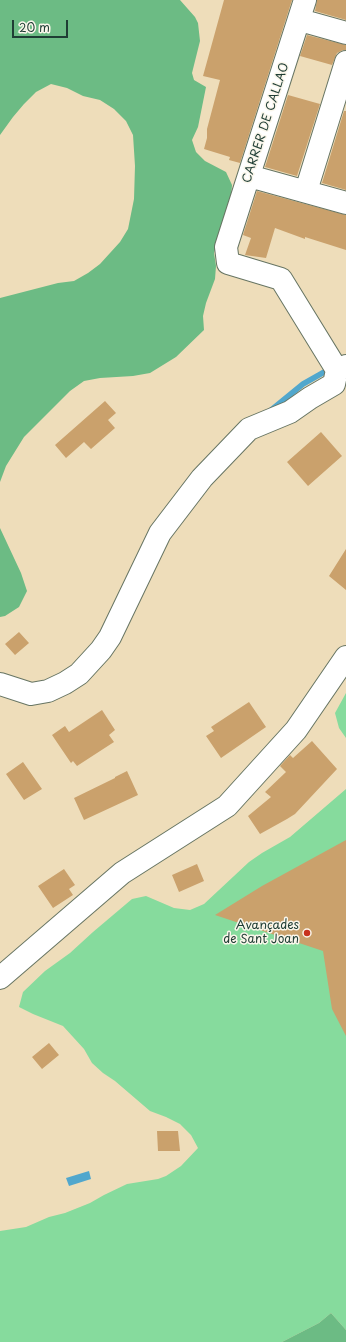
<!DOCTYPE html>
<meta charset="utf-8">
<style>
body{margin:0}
#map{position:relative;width:346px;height:1342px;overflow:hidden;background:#eeddba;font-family:"Playpen Sans",sans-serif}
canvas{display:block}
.scale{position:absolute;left:12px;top:20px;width:56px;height:18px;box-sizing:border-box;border:2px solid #1f3d34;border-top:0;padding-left:5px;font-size:12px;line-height:14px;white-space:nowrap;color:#1f3d34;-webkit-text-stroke:3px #fbf7ec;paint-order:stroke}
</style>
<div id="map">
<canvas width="346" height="1342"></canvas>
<div class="scale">20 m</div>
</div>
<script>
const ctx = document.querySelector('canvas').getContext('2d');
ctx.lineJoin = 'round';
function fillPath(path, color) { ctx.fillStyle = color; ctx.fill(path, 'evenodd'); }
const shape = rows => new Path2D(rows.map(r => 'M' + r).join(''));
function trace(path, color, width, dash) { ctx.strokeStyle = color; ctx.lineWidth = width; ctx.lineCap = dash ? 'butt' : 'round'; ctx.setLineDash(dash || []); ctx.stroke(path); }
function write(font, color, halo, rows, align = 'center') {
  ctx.font = font + ' "Playpen Sans",sans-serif'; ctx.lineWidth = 3; ctx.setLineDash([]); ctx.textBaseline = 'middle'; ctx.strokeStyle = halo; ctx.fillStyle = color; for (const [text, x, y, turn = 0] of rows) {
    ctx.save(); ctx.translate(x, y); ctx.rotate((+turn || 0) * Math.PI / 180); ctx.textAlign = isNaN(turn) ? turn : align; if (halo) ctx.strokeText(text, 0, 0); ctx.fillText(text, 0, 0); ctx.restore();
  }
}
fillPath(shape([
 [346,693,346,738,339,728,335,713],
 [346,789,346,1330,331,1313,319,1323,282,1342,0,1342,0,1231,26,1227,49,1217,65,1213,90,1203,104,1195,127,1184,158,1179,166,1176,181,1166,198,1148,191,1135,180,1124,166,1117,150,1111,115,1081,103,1073,92,1063,84,1049,63,1026,33,1014,19,1007,23,992,45,971,70,953,93,932,132,899,146,896,174,908,190,910,204,904,249,862,262,853,290,837]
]), '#86db9d');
fillPath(shape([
 [0,0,180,0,195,17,198,23,200,41,192,73,194,80,206,87,198,127,192,140,196,152,205,161,226,172,232,185,231,198,214,253,216,266,215,279,206,303,203,316,204,330,176,357,150,373,133,376,100,378,84,381,70,391,24,437,6,466,0,482,0,298,58,283,74,281,88,273,100,264,120,242,128,229,134,199,135,166,133,135,126,121,114,109,100,100,83,96,67,88,51,84,36,92,24,104,13,117,0,135],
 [0,528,21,573,27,591,19,607,5,616,0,617],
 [331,1313,346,1330,346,1342,282,1342,319,1323]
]), '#6cbb84');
fillPath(shape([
 [89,1171,91,1179,69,1186,66,1178]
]), '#51a7cd');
trace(shape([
 [270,411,303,384,326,371]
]), '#51a7cd', 5.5);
fillPath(shape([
 [224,0,292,0,240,163,229,160,230,157,204,149,207,138,207,129,220,80,203,76],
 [317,0,346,0,346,20,315,11],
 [307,35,346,45,346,50,343,50,337,53,332,65,300,56],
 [288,95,320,104,297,176,265,167],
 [344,111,346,111,346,190,322,183],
 [257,191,346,215,346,250,305,237,305,239,275,228,266,258,245,255,251,238,243,235],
 [105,401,116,413,108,420,115,428,91,449,84,442,66,458,55,445],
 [321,432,342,456,308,486,287,462],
 [346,549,346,590,329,576],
 [19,632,29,643,15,655,5,644],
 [249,702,266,727,221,758,206,736,214,731,211,727],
 [102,710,115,730,109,735,114,742,77,766,73,761,71,763,52,735,65,726,69,732],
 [312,741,337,769,295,814,287,819,260,834,248,816,271,797,265,792,286,772,280,766,290,755,293,758],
 [23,762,42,789,24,800,6,774],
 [127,771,138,795,84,820,74,798,115,778,115,777],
 [346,840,346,1036,332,1009,323,951,215,915,262,886],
 [197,864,204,881,179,892,172,875],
 [64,869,75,885,69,889,73,895,53,908,38,886],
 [49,1043,59,1055,42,1069,32,1057],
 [157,1131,178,1131,180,1151,158,1151]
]), '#caa16c');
const minor = shape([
 [305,0,226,247,228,263,281,279,337,370],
 [300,20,346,33],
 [249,176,346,203],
 [306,191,346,62],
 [0,684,31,694,48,691,65,683,79,674,101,650,110,637,160,533,202,478,249,429,290,412,310,398,334,384,337,370,346,366],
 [0,978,122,873,227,806,296,730,346,657]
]);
trace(minor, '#677563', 24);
trace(minor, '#fff', 22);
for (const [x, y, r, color] of [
 [307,933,4,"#c8321e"]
]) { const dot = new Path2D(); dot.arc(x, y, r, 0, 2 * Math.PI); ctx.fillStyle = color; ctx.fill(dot); trace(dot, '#fbf7ec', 1.5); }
write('12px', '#1f3d34', '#fbf7ec', [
 ["CARRER DE CALLAO",266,123,-72]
]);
write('12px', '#1f3d34', '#fbf7ec', [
 ["Avançades",299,926],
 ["de Sant Joan",299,940]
], 'right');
</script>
